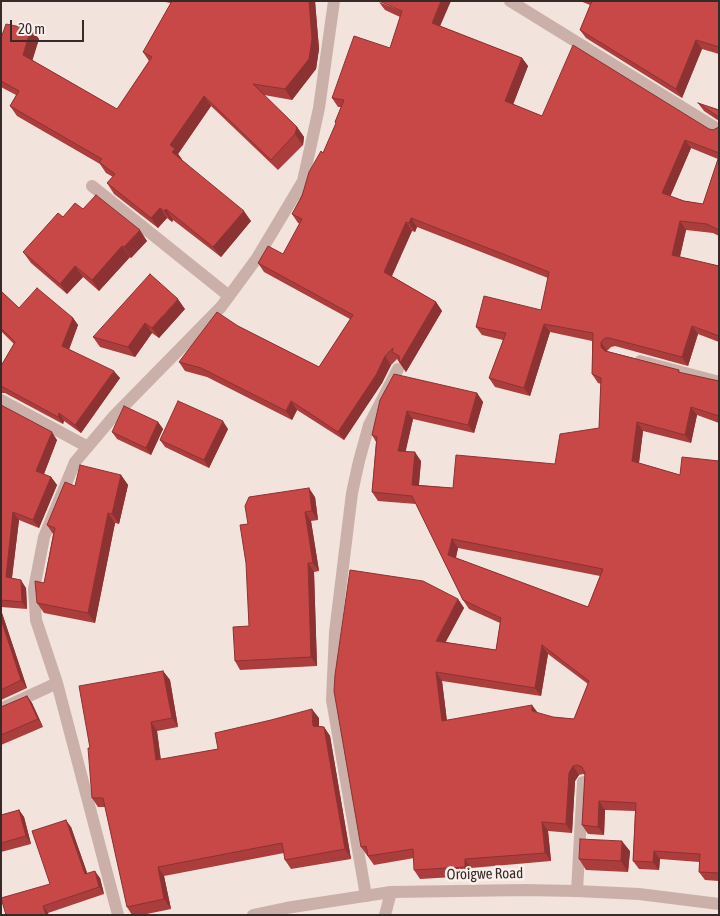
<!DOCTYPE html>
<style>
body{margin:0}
#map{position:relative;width:720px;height:916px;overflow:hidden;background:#f3e3dd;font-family:"Asap Condensed",sans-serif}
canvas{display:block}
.frame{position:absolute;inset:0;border:2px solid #382a29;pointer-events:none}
.scale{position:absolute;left:10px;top:20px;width:74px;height:22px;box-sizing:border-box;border:2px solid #382a29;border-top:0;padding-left:6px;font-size:15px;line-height:18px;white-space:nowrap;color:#382a29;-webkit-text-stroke:4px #faefea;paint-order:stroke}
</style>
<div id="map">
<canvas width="720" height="916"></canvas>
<div class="frame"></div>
<div class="scale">20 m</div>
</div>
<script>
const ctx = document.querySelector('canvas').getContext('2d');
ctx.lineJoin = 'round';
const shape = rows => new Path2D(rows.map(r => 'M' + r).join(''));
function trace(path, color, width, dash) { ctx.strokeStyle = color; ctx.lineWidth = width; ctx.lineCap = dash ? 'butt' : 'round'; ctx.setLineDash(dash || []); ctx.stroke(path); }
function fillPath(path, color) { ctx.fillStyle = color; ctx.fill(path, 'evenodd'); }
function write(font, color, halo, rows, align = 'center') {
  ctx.font = font + ' "Asap Condensed",sans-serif'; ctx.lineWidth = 5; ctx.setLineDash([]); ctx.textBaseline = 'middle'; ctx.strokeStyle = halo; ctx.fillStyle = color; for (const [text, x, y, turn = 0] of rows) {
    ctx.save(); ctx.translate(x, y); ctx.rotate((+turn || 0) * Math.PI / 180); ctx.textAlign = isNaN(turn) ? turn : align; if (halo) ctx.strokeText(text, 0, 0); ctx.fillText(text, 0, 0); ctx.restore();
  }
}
trace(shape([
 [640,360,719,381]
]), '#cbb0a9', 10);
trace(shape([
 [510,1,719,130],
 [92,186,229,296],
 [1,400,88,447],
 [1,709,57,683],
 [577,891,583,782],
 [366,896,332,700,335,632,352,493,359,461,369,425,398,369],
 [118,915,57,683,36,620,34,589,44,537,75,462,113,417,221,307,257,258,303,181,319,108,334,1],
 [385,915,391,892]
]), '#cbb0a9', 12);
trace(shape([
 [253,915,286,908,391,892,525,890,577,891,639,894,719,904]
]), '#cbb0a9', 12);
fillPath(shape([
 [159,1,315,1,319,49,316,69,292,100,264,95,297,127,304,137,303,145,278,170,211,106,178,154,181,159,251,221,221,257,173,220,172,222,167,218,158,228,114,194,107,183,113,177,106,173,100,164,17,116,10,106,16,95,1,87,1,38,31,29,39,39,32,60,117,109,149,61,143,52,171,3],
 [580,1,719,1,719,54,702,49,682,98,586,38,580,30,590,5],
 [379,2,522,58,528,66,513,104,542,116,709,129,713,130,719,127,719,236,713,233,686,230,680,257,719,266,719,342,698,334,688,366,615,346,611,347,607,351,679,370,680,373,719,381,719,423,697,415,691,443,643,431,639,463,680,475,719,461,719,881,705,880,699,872,699,862,660,859,659,870,639,869,633,861,635,811,605,810,604,835,588,834,582,825,585,775,583,774,579,775,575,781,572,833,548,831,551,861,471,868,471,876,420,879,414,870,414,858,374,865,361,847,458,599,464,608,445,642,496,650,500,623,469,609,463,600,416,504,378,501,372,492,376,442,372,435,380,400,477,393,483,402,474,433,413,419,405,451,421,461,419,485,453,488,555,464,599,428,601,384,598,383,592,374,592,341,550,332,530,396,495,387,489,378,503,340,482,335,476,327,541,310,548,278,417,227,415,232,412,231,392,276,436,302,442,311,406,372,399,362,397,359,391,365,382,383,344,440,297,410,292,420,207,377,185,371,179,362,238,326,319,367,350,319,264,272,258,263,283,254,300,224,298,223,292,214,323,153,336,124,335,122,341,107,338,107,332,98,390,48,400,17,385,10],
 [691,148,718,159,703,204,684,201,670,196],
 [458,548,600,576,588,607,456,558],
 [548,654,588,684,574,719,553,717,538,713,447,721,442,681,541,696],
 [698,103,719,110,719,121,704,111],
 [83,209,147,241,131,258,130,257,99,291,83,277,67,294,31,263,23,252,63,217],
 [1,291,19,308,73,318,78,325,69,350,120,378,81,433,64,421,63,424,5,393,1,393,1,366,14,344,1,331],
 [185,309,159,338,152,333,135,357,100,347,93,337],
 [1,405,57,440,44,474,51,477,57,485,39,528,19,520,12,578,26,588,27,609,1,607],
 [158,422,163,429,151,455,117,439,112,432],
 [228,429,209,468,165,447,160,440],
 [121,475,128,485,119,524,115,523,95,623,44,613,37,603,44,583,53,534,47,525,75,486],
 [315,497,318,520,311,521,319,571,314,572,317,666,240,670,235,661,249,626,248,524],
 [1,610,27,688,1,700],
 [163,671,170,680,178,727,157,731,161,760,218,749,319,718,319,726,324,727,330,736,351,859,291,869,285,860,284,853,164,876,171,909,142,915,132,915,127,907,105,807,98,807,92,798,90,748],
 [27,696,32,703,43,727,1,745,1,707],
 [19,810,24,817,31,844,1,852,1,815],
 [71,827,87,873,100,878,104,894,48,913,6,915,50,884],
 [630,851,628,872,586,870,579,859]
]), '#ac3d3d');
fillPath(shape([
 [309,1,315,1,319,49,316,69,292,100,285,89],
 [441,1,451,1,438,31,432,23],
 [31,29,39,39,31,65,23,55],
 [696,40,702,49,682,98,676,89],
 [522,58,528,66,511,110,505,101],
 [204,96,211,106,178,154,182,159,179,162,172,152,170,145],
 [297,127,304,137,303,145,295,134],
 [685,140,691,148,668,202,662,193],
 [160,208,167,218,158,228,151,218],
 [166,209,173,220,172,222,164,211],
 [244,211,251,221,221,257,213,247],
 [411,218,417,227,415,232,409,223],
 [680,221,686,230,678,264,672,255],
 [406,222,412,231,390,280,384,272],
 [140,230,147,241,131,258,124,247],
 [122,246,130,257,99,291,92,280],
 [75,266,83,277,67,294,60,284],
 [178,299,185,309,159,338,152,328],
 [436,302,442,311,406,372,400,363],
 [73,318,78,325,67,354,62,346],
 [145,323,152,333,135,357,128,347],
 [544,324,550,332,530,396,524,388],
 [692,326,698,334,688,366,682,357],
 [601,342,607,351,607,355,601,347],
 [385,356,391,365,382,383,344,440,338,432],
 [114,371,120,378,81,433,75,425],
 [477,393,483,402,474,433,468,425],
 [291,401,297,410,292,420,286,411],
 [691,407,697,415,691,443,685,435],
 [407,411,413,419,404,459,398,451],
 [59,413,64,421,63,424,58,417],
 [223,421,228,429,209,468,204,460],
 [158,422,163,429,151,455,146,448],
 [637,422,643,431,638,470,632,461],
 [52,432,57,440,42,479,36,471],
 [415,452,421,461,418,493,412,485],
 [121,475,128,485,119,524,112,514],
 [51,477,57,485,39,528,33,520],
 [309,488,315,497,318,520,312,511],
 [13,512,19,520,11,585,6,577],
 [305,512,311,521,319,571,313,563],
 [108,513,115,523,95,623,88,613],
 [452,539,458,548,454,564,448,555],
 [308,563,314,572,317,666,311,657],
 [21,580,26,588,27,609,22,602],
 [458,599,464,608,442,649,436,641],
 [1,610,27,688,21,680,1,619],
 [542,645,548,654,541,696,535,688],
 [163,671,170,680,178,727,172,718],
 [436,672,442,681,448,730,442,721],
 [27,696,32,703,43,727,38,719],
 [532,705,538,713,532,711],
 [312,709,319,718,319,735,313,726],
 [151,722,157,731,162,770,156,760],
 [324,727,330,736,351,859,345,849],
 [573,766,579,775,575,781,572,833,566,824,569,773],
 [599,801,605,810,604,835,598,827],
 [19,810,24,817,31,844,26,836],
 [66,820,71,827,90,881,85,874],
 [542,822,548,831,551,861,545,853],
 [622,841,630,851,628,872,621,861],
 [654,851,660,859,659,870,653,862],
 [465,859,471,868,471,876,465,867],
 [158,867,164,876,171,909,164,899],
 [95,871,100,878,104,894,99,887],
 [43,906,48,913,49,915,46,915]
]), '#8c3232');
const building = shape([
 [172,1,309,1,312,39,309,59,285,89,253,84,297,127,295,134,271,160,204,96,170,145,175,149,172,152,244,211,213,247,166,209,164,211,160,208,151,218,107,183,115,174,99,162,102,159,10,106,19,91,1,81,1,38,6,24,31,29,23,55,117,109,152,57,143,52,172,1],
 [379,1,441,1,432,23,522,58,505,101,542,116,573,45,709,129,713,130,719,127,719,153,685,140,662,193,684,201,703,204,719,156,719,230,707,224,680,221,672,255,719,266,719,336,692,326,682,357,609,338,605,338,601,342,601,347,605,351,679,370,678,372,719,381,719,416,691,407,685,435,637,422,632,461,680,475,682,457,719,461,719,873,699,872,700,854,654,851,653,862,633,861,636,803,599,801,598,827,582,825,585,773,582,767,577,765,573,766,569,773,566,824,542,822,545,853,465,859,465,867,414,870,413,849,368,856,366,846,361,847,334,691,335,675,350,570,423,581,458,599,436,641,496,650,501,618,463,600,412,496,372,492,377,437,372,435,380,400,394,374,477,393,468,425,407,411,398,451,415,452,412,485,453,488,456,455,555,464,560,434,599,428,601,378,592,374,593,333,544,324,524,388,489,378,506,333,476,327,484,296,541,310,549,272,411,218,409,223,406,222,384,272,436,302,400,363,399,356,392,352,393,348,385,356,376,375,338,432,291,401,286,411,201,368,179,362,217,312,238,326,319,367,353,315,258,263,268,246,283,254,302,219,292,214,302,196,309,172,321,151,323,153,336,123,335,122,344,100,332,98,354,36,390,48,402,11,379,1],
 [452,539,603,569,588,607,448,555,452,539],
 [542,645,589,681,574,719,553,717,532,711,532,705,442,721,436,672,535,688,542,645],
 [592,1,719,1,719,47,696,40,676,89,580,30,592,1],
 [698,103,719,110,719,117,698,103],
 [96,195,140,230,124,247,122,246,92,280,75,266,60,284,23,252,58,213,63,217,75,203,83,209,96,195],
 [150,274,178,299,152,328,145,323,128,347,93,337,150,274],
 [37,288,73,318,62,346,114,371,75,425,59,413,58,417,1,386,1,366,15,342,1,328,1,291,19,308,37,288],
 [178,401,223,421,204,460,160,440,178,401],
 [1,405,52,432,36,471,51,477,33,520,13,512,6,577,21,580,22,602,1,600,1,405],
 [124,406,158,422,146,448,112,432,124,406],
 [80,465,121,475,112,514,108,513,88,613,37,603,35,581,44,583,55,528,47,525,65,482,75,486,80,465],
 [309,488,312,511,305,512,313,563,308,563,311,657,235,661,233,627,249,626,246,563,240,525,248,524,245,506,249,497,309,488],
 [1,619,21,680,1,690,1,619],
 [163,671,172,718,151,722,156,760,218,749,215,733,271,720,312,709,313,726,324,727,345,849,285,860,282,843,158,867,164,899,127,907,103,798,92,798,88,748,90,748,79,686,163,671],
 [27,696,38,719,1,735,1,707,27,696],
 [19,810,26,836,1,843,1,815,19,810],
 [66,820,85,874,95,871,99,887,43,906,46,915,6,915,1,898,50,884,32,831,66,820],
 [580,839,622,841,621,861,579,859,580,839]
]);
fillPath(building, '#c84747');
trace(building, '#8c3232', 1);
write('15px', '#382a29', '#faefea', [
 ["Oroigwe Road",485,874,-1]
]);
</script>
